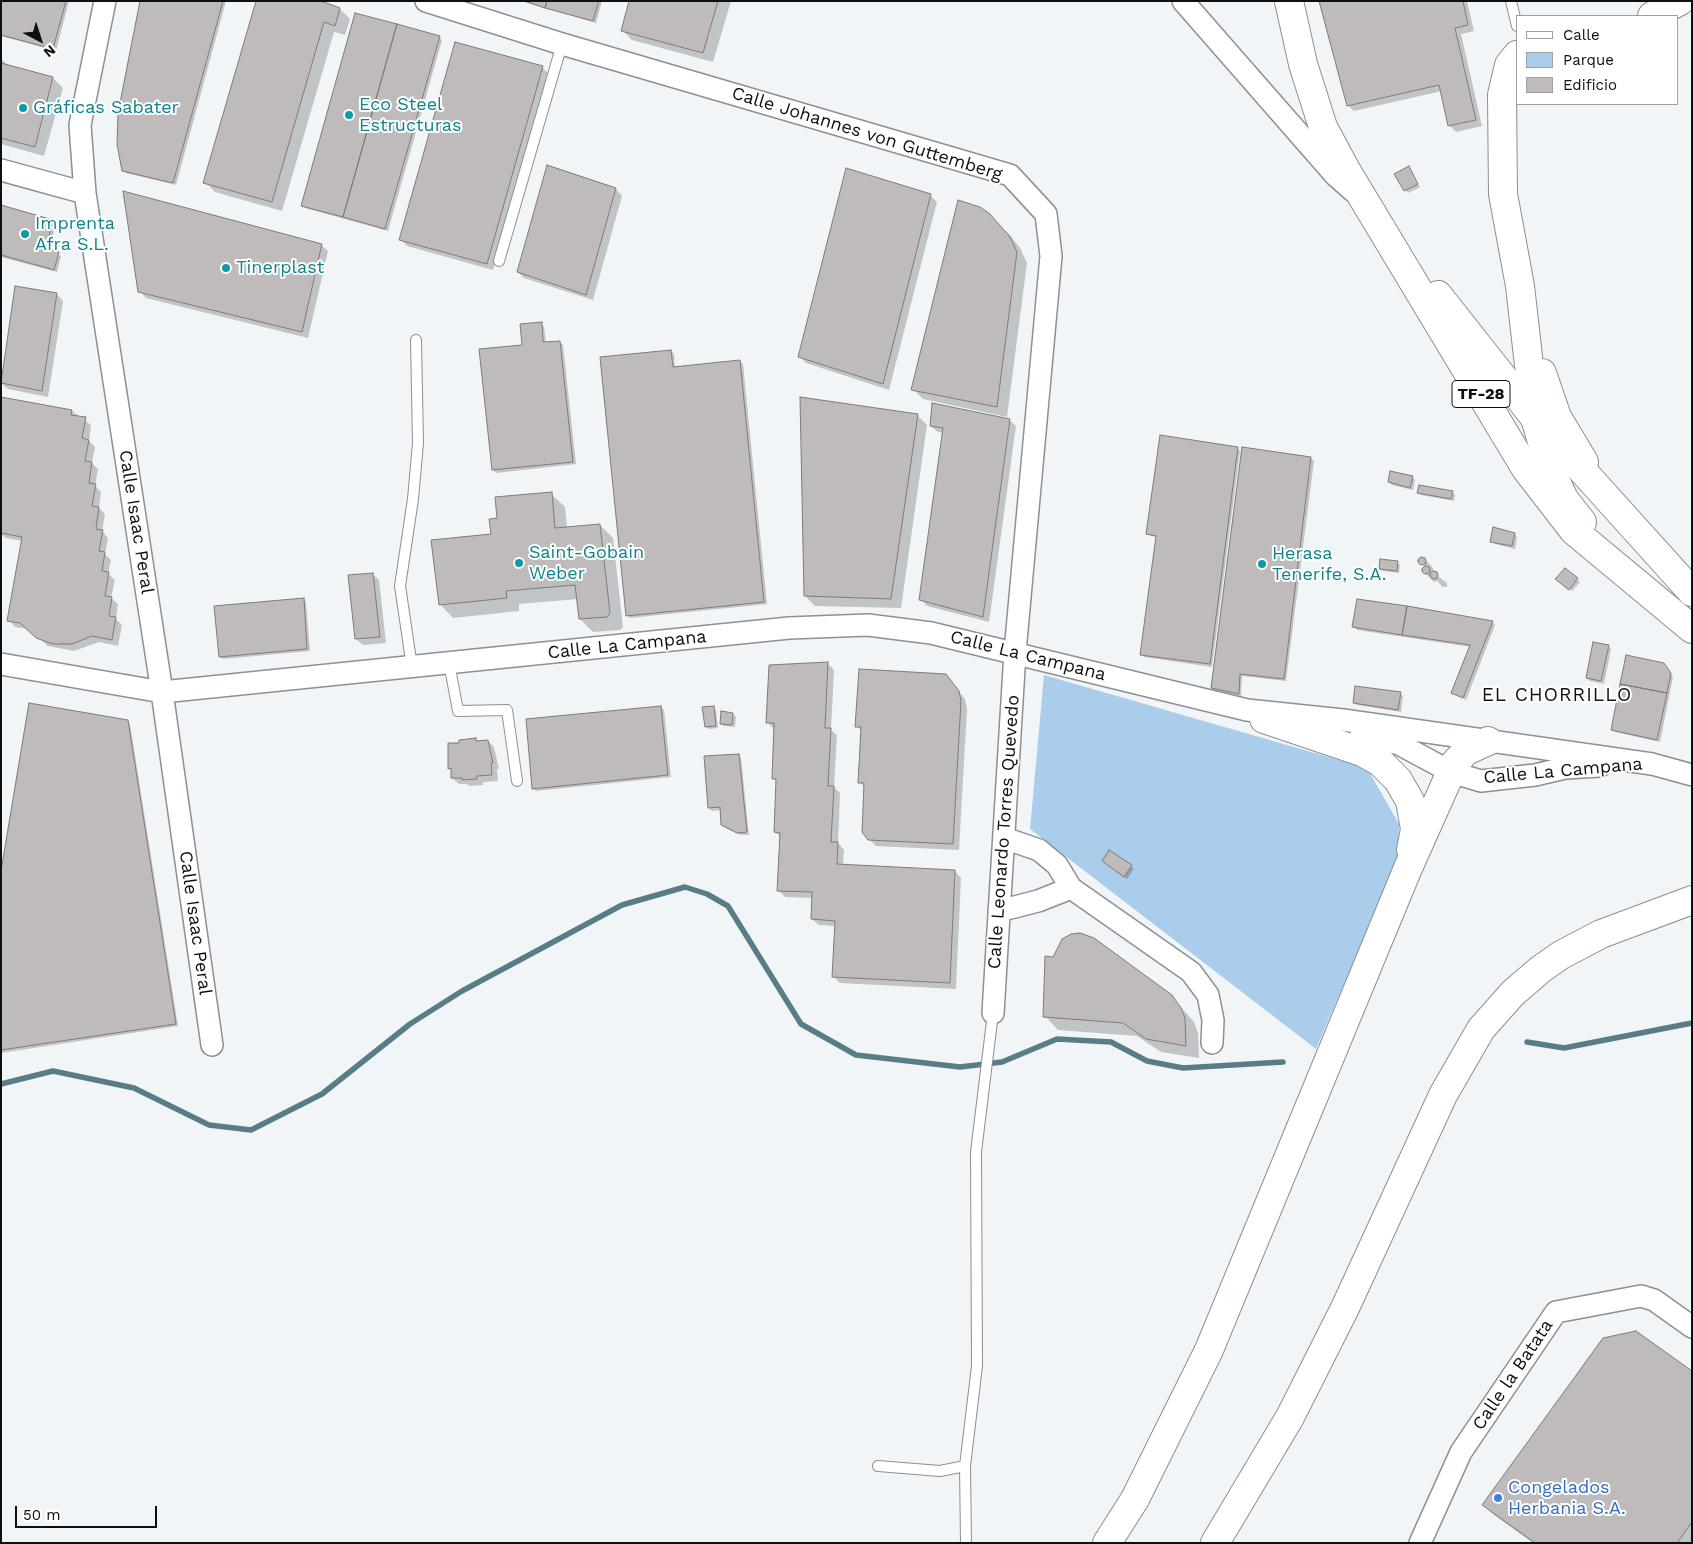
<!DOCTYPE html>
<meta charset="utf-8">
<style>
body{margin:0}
#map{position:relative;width:1693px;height:1544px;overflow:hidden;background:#f2f5f8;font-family:"Work Sans",sans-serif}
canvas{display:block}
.frame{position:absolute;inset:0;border:2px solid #0e0f10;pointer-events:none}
.legend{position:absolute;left:1516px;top:15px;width:162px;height:90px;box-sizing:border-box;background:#fff;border:1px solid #9f9f9f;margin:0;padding:6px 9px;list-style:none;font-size:15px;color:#0e0f10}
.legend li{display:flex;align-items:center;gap:10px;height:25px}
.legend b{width:25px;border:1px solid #9f9f9f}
.north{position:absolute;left:15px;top:15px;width:50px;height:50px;-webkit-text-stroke:4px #fff;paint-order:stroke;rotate:140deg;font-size:14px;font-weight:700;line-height:20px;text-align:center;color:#0e0f10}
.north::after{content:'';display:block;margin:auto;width:18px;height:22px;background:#0e0f10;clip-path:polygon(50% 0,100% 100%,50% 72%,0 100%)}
.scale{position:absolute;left:15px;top:1506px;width:142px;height:22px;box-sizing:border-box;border:2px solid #0e0f10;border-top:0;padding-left:6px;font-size:15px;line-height:18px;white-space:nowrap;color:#0e0f10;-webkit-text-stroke:4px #fff;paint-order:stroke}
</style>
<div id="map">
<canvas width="1693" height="1544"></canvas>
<div class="frame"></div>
<ul class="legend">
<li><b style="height:6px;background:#fff"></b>Calle</li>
<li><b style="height:14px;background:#abcdec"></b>Parque</li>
<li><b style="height:14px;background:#c0bbbb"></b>Edificio</li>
</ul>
<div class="north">N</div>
<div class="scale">50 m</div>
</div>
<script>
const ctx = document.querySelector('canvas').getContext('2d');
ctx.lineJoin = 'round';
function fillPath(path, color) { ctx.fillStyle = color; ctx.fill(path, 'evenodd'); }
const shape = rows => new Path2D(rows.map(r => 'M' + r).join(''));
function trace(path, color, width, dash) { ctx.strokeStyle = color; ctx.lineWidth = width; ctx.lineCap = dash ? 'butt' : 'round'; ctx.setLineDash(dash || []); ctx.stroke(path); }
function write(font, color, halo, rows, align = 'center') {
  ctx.font = font + ' "Work Sans",sans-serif'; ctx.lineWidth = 4; ctx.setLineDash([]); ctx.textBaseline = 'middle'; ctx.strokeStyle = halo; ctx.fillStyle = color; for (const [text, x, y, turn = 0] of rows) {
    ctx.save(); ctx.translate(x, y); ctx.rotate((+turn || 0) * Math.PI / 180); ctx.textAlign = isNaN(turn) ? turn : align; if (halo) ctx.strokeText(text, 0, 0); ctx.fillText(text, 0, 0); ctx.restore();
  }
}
fillPath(shape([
 [1044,675,1367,768,1399,824,1398,858,1316,1049,1030,829]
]), '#abcdec');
fillPath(shape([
 [1,1,69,1,56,51,1,36],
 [142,1,226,1,176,185,126,173,123,170],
 [317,1,340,9,350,19,345,35,334,32,282,211,215,192,205,182],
 [521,1,602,1,596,23],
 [631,1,731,1,713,62,632,40,622,30],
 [1321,1,1467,1,1474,31,1461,34,1482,126,1456,132,1450,126,1442,91,1354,111,1348,105],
 [439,37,442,40,388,231,305,208,302,205],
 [1,59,9,66,53,78,63,88,44,156,1,144],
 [542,67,549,74,493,270,407,246,401,239],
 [1408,168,1420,187,1408,193,1405,190],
 [616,189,622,196,593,300,524,278,518,272],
 [930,195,937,202,889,390,806,363,800,356],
 [1,207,53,221,56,224,49,251,61,256,57,272,1,257],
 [979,208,1009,234,1020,248,1027,263,1007,417,923,399,913,389],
 [321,245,328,251,308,338,146,298,140,291],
 [16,287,57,294,63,301,48,397,8,389,1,383],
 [541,324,544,327,546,343,560,342,563,345,576,464,496,473,493,470,523,346],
 [671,351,674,354,675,368,740,361,743,364,767,604,630,618,627,615],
 [1,401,72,411,91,425,89,441,95,447,92,463,98,469,95,486,101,492,99,508,105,514,102,531,108,538,105,554,111,560,108,574,115,580,111,598,118,604,116,619,122,625,118,646,99,642,74,651,48,646,28,629,15,627,9,620,23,541,6,538,1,534],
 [917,415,927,425,901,608,815,606,805,596],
 [1009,420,1016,426,989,622,927,606,921,599,944,433,938,432,931,426],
 [1237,448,1240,451,1212,667,1144,657,1141,654,1157,538,1147,534],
 [1311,458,1314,461,1286,681,1242,676,1241,696,1215,691,1212,688],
 [1412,477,1415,480,1413,490,1392,485,1389,482],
 [1452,492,1455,495,1454,501,1421,495,1419,493],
 [551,494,565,507,567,528,600,525,613,538,623,627,620,630,593,632,580,619,578,599,519,604,519,611,453,618,440,604,492,535],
 [1515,534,1517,537,1515,549,1495,544,1492,541],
 [1424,558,1433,568,1434,573,1447,583,1447,587,1443,587,1437,581,1434,582,1424,572,1425,567,1420,560],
 [1397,563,1400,565,1399,573,1383,571,1380,568],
 [1565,570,1580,582,1572,591,1560,581],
 [372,574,379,580,386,643,363,645,356,639],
 [304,599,306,602,310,651,223,659,220,657],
 [1492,622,1495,625,1466,700,1453,692,1471,647,1357,630,1354,627],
 [1608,646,1611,649,1604,684,1590,681,1587,678],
 [828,664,834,670,831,730,837,735,834,787,840,793,838,843,844,850,843,866,955,871,961,878,956,989,840,983,834,977,836,926,819,925,812,919,813,898,785,897,778,890,781,837,775,832,778,783,773,778,774,729,767,722],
 [1664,664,1673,677,1660,742,1615,732,1612,730],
 [945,675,965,699,967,709,959,850,876,846,869,839,865,788,860,782,862,732,857,726],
 [1400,694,1403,696,1401,712,1357,705,1354,702],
 [661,707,664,710,671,777,536,791,533,788],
 [713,707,716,710,718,728,709,729,706,727],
 [733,714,736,717,735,727,724,726,721,723],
 [127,721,130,724,178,1026,1,1053,1,878],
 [476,740,478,742,488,741,494,747,499,769,497,769,498,781,483,782,483,785,470,786,467,784,459,784,452,778,452,771,449,768,461,744],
 [738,755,741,758,749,835,741,835,726,828,722,824,721,810,712,811,709,808,705,757],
 [1106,864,1131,866,1134,869,1127,879],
 [1171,996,1194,1022,1198,1033,1199,1058,1161,1052,1137,1036,1058,1030,1045,1016],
 [1692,1372,1692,1543,1533,1543,1494,1515,1484,1505]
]), '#0003');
trace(shape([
 [1527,1042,1564,1048,1692,1023],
 [1,1084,53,1071,134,1088,209,1125,251,1130,322,1094,410,1024,462,991,622,905,685,887,707,894,728,906,801,1024,856,1055,960,1067,1002,1062,1057,1039,1111,1042,1147,1061,1183,1068,1283,1062]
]), '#587c88', 5.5);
const building = shape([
 [1,1,66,1,53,49,1,35,1,1],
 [140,1,223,1,173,183,122,171,117,144,118,113,140,1],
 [256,1,321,1,340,8,335,26,324,22,272,202,203,183,256,1],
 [524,1,547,1,545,8,524,1],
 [547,1,599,1,593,21,545,8,547,1],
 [629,1,718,1,703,53,621,31,629,1],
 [1319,1,1463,1,1468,25,1455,28,1476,120,1448,126,1439,85,1347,106,1319,1],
 [355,13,397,24,343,217,301,206,355,13],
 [397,24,440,36,385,229,343,217,397,24],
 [455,42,543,66,487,264,399,240,455,42],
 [1,63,53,77,35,147,1,138,1,63],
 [547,165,616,188,586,295,517,272,547,165],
 [1409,166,1418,184,1404,191,1394,174,1409,166],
 [846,168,931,194,883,384,798,357,846,168],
 [123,191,322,244,302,332,138,292,123,191],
 [958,200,980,207,990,214,1010,237,1017,252,997,407,911,390,958,200],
 [1,205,53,220,46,249,59,252,54,270,1,255,1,205],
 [15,286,57,293,42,391,1,383,15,286],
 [542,322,543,342,560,341,573,462,492,470,479,349,522,345,520,324,542,322],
 [671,350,673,367,740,360,764,602,626,616,600,357,671,350],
 [1,397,72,410,71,415,86,417,82,438,89,440,85,461,92,462,89,483,96,484,92,506,99,507,96,529,103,530,99,551,105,552,102,571,109,572,105,596,112,597,109,616,116,617,112,640,92,636,72,644,53,644,36,638,20,623,7,621,22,537,1,533,1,397],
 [800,397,918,414,891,599,804,596,800,397],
 [932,403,1010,419,983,617,919,600,943,428,930,426,932,403],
 [1160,435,1238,447,1210,664,1140,655,1156,536,1146,534,1160,435],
 [1242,447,1311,457,1284,679,1240,674,1239,694,1211,688,1242,447],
 [1390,471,1413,476,1410,488,1388,482,1390,471],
 [1419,485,1453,491,1451,499,1417,493,1419,485],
 [552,492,555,528,600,524,610,613,607,617,579,619,575,585,506,591,507,598,439,605,431,540,491,534,489,519,497,518,495,497,552,492],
 [1493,527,1515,533,1512,546,1490,542,1493,527],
 '1418 561a4 4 0 1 1 8 0a4 4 0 1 1-8 0Z',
 [1380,559,1398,561,1397,571,1379,569,1380,559],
 '1422 570a4 4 0 1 1 8 0a4 4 0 1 1-8 0Z',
 [1565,568,1578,578,1569,590,1555,579,1565,568],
 '1430 575a4 4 0 1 1 8 0a4 4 0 1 1-8 0Z',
 [373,573,380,637,355,639,348,575,373,573],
 [304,598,307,649,219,657,214,606,304,598],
 [1357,599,1407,606,1402,635,1352,627,1357,599],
 [1407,606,1493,621,1463,698,1451,693,1470,645,1402,635,1407,606],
 [1593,642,1609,645,1601,681,1586,678,1593,642],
 [1626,655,1664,663,1671,673,1667,693,1620,684,1626,655],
 [828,662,825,728,831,728,828,786,834,786,831,842,838,842,837,864,955,870,950,983,832,977,835,921,811,919,812,892,777,891,780,833,774,832,776,779,772,779,774,723,766,723,769,665,828,662],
 [859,669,946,674,959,691,961,701,953,844,868,840,862,832,864,783,858,783,861,727,855,727,859,669],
 [1620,684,1667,693,1657,740,1611,730,1620,684],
 [1355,686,1401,692,1398,710,1353,703,1355,686],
 [29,703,128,720,176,1024,1,1050,1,871,29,703],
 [661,706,668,775,532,789,526,719,661,706],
 [714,706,716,726,705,727,702,707,714,706],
 [721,711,733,713,732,725,720,724,721,711],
 [476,738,476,741,488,740,493,763,491,763,492,775,477,776,477,779,462,780,462,778,451,778,451,768,448,769,448,743,459,743,459,740,476,738],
 [739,754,747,832,737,833,721,825,720,807,708,808,704,756,739,754],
 [1109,850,1132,865,1124,877,1102,861,1109,850],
 [1080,933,1094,938,1172,995,1181,1008,1185,1018,1186,1046,1146,1039,1123,1023,1043,1017,1045,956,1053,957,1062,939,1071,934,1080,933],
 [1636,1331,1692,1371,1692,1522,1677,1543,1535,1543,1482,1505,1603,1338,1636,1331]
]);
fillPath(building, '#c0bbbb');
trace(building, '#7e7a79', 1);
const service = shape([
 [1511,1,1517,26],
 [499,261,562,44],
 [449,663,458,711,507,710,517,781],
 [412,667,400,586,413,499,418,443,416,340],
 [878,1466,940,1471,965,1466],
 [966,1543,965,1466,977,1366,976,1152,993,1013]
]);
const minor = shape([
 [105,1,80,125,85,193,162,692,212,1045],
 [426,1,562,44,1010,175,1046,214,1051,256,1015,652,993,1013],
 [1183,1,1336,176,1353,191],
 [1,170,85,193],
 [1,664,162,692,789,628,868,625,931,633,1247,710,1343,720,1652,764,1692,775],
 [1361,735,1399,744,1451,772,1481,781,1535,775,1565,768,1600,766],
 [1004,838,1039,850,1057,865,1071,888,1191,972,1208,995,1213,1020,1212,1043],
 [999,911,1038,901,1071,888],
 [1420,1543,1461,1452,1556,1312,1641,1296,1654,1300,1692,1327]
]);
const secondary = shape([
 [1652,16,1680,1],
 [1517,55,1509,65,1502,95,1503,194,1520,286,1535,418,1549,466,1564,499,1582,522],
 [1542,373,1557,417,1584,462]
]);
const primary = shape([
 [1289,1,1303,64,1323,127,1346,170,1526,469,1574,531,1692,629],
 [1438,295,1535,418,1692,592]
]);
const motorway = shape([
 [1264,719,1362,752,1380,762,1398,780,1410,801,1415,829,1411,850],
 [1107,1543,1135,1499,1209,1350,1408,868,1455,763,1466,751,1488,741],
 [1215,1543,1290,1417,1345,1308,1443,1095,1481,1029,1513,993,1541,969,1561,955,1601,934,1692,900]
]);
trace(service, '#8d8f92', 12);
trace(minor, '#8d8f92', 24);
trace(secondary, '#8d8f92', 30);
trace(primary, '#8d8f92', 30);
trace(motorway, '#8d8f92', 30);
trace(service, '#fff', 10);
trace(minor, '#fff', 21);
trace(secondary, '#fff', 28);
trace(primary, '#fff', 28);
trace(motorway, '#fff', 28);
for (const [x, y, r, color] of [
 [23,108,5,"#0f9aa8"],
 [349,115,5,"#0f9aa8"],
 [25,234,5,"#0f9aa8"],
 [226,268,5,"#0f9aa8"],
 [519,563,5,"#0f9aa8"],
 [1262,564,5,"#0f9aa8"],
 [1498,1498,5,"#3f7fe0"]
]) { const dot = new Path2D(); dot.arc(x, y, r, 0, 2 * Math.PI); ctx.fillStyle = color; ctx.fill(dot); trace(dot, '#fff', 2); }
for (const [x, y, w] of [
 [1481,394,58]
]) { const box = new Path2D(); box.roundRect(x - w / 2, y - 13.5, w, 27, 4); ctx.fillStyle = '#fff'; ctx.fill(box); trace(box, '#0e0f10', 1); }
write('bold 16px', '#0e0f10', null, [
 ["TF-28",1481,394]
]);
write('18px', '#0d838f', '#fff', [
 ["Eco Steel",359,105],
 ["Estructuras",359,126],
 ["Gráficas Sabater",33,108],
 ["Imprenta",35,224],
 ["Afra S.L.",35,245],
 ["Tinerplast",236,268],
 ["Saint-Gobain",529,553],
 ["Weber",529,574],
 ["Herasa",1272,554],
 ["Tenerife, S.A.",1272,575]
], 'left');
write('18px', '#0e0f10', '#fff', [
 ["Calle Johannes von Guttemberg",867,134,17],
 ["Calle Isaac Peral",136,522,81],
 ["Calle La Campana",627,645,-6],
 ["Calle La Campana",1028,656,14],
 ["Calle La Campana",1563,771,-5],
 ["Calle Leonardo Torres Quevedo",1004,832,-86],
 ["Calle Isaac Peral",195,923,82],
 ["Calle la Batata",1513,1375,-56]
]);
write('18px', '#366cbe', '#fff', [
 ["Congelados",1508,1488],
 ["Herbania S.A.",1508,1509]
], 'left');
ctx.letterSpacing = '1px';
write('19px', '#0e0f10', '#fff', [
 ["EL CHORRILLO",1557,695]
]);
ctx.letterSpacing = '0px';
</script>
